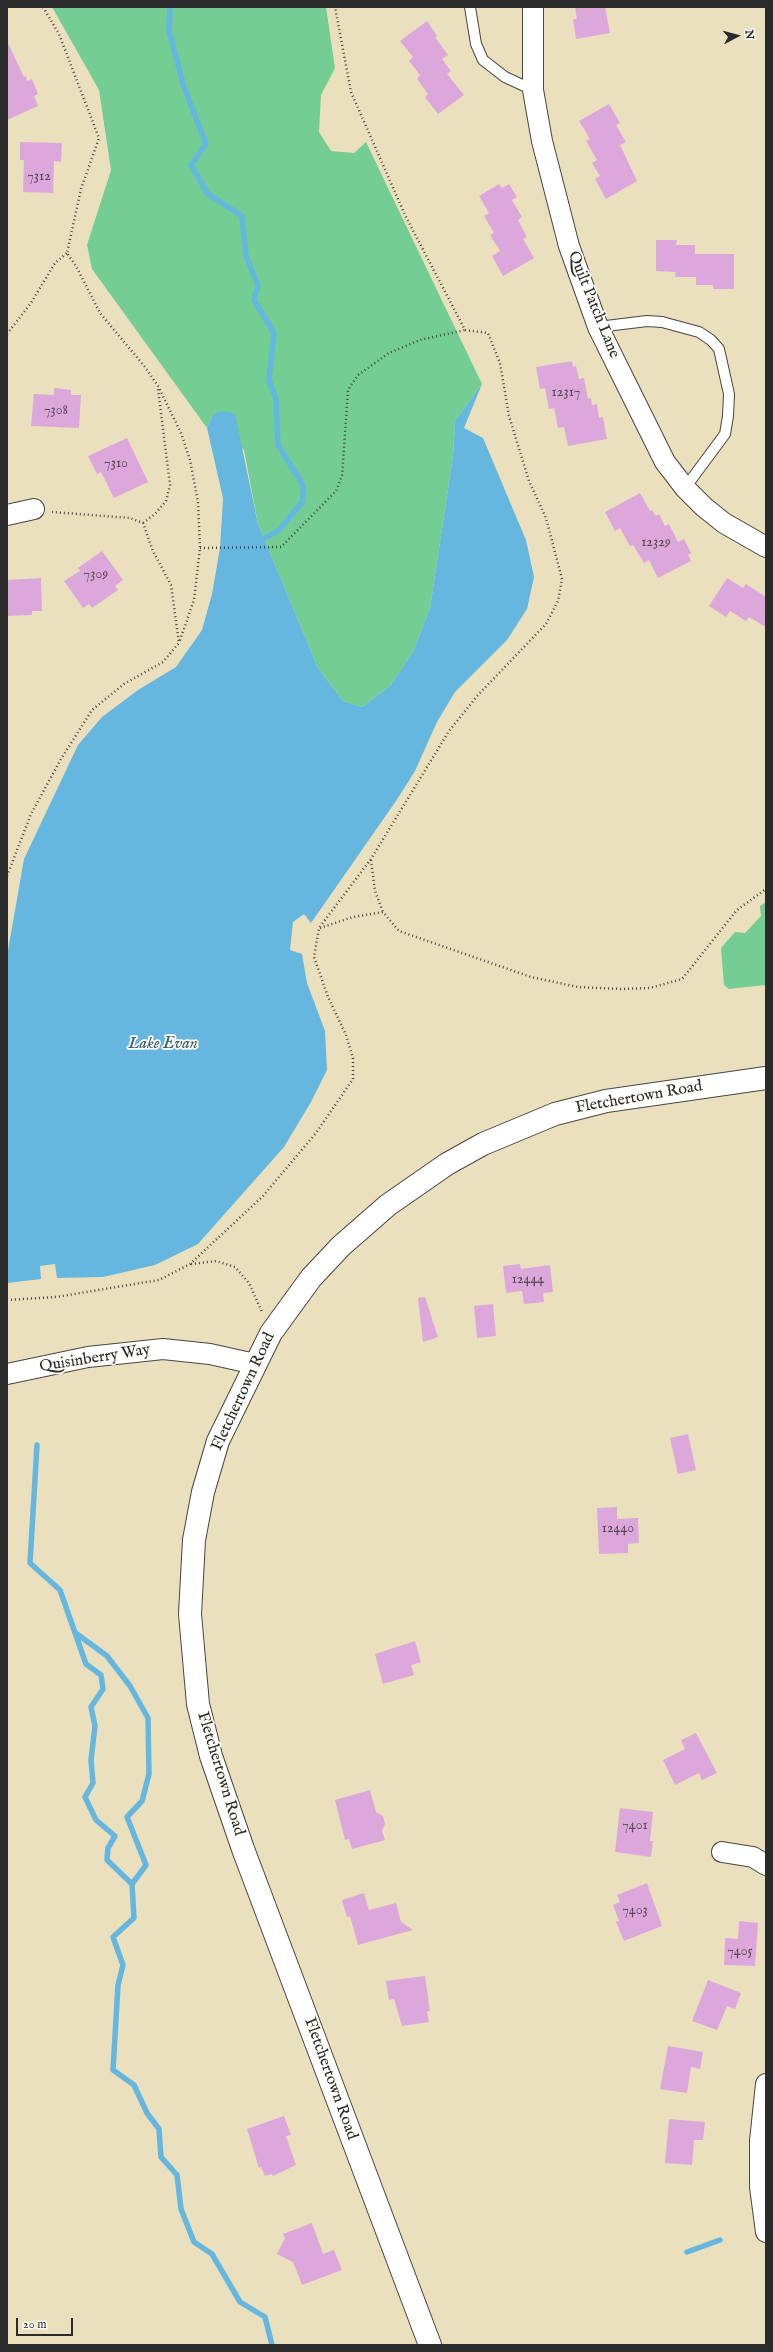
<!DOCTYPE html>
<style>
body{margin:0}
#map{position:relative;width:773px;height:2352px;overflow:hidden;background:#ebe0be;font-family:"IM FELL English",serif}
canvas{display:block}
.frame{position:absolute;inset:0;border:8px solid #2b2b2b;pointer-events:none}
.north{position:absolute;left:717px;top:16px;width:40px;height:40px;-webkit-text-stroke:3px #fdfcf7;paint-order:stroke;rotate:84deg;font-size:11px;font-weight:700;line-height:16px;text-align:center;color:#2b2b2b}
.north::after{content:'';display:block;margin:auto;width:14px;height:18px;background:#2b2b2b;clip-path:polygon(50% 0,100% 100%,50% 72%,0 100%)}
.scale{position:absolute;left:16px;top:2318px;width:57px;height:18px;box-sizing:border-box;border:2px solid #2b2b2b;border-top:0;padding-left:5px;font-size:12px;line-height:14px;white-space:nowrap;color:#2b2b2b;-webkit-text-stroke:3px #fdfcf7;paint-order:stroke}
</style>
<div id="map">
<canvas width="773" height="2352"></canvas>
<div class="frame"></div>
<div class="north">N</div>
<div class="scale">20 m</div>
</div>
<script>
const ctx = document.querySelector('canvas').getContext('2d');
ctx.lineJoin = 'round';
function fillPath(path, color) { ctx.fillStyle = color; ctx.fill(path, 'evenodd'); }
const shape = rows => new Path2D(rows.map(r => 'M' + r).join(''));
function trace(path, color, width, dash) { ctx.strokeStyle = color; ctx.lineWidth = width; ctx.lineCap = dash ? 'butt' : 'round'; ctx.setLineDash(dash || []); ctx.stroke(path); }
function write(font, color, halo, rows, align = 'center') {
  ctx.font = font + ' "IM FELL English",serif'; ctx.lineWidth = 3.5; ctx.setLineDash([]); ctx.textBaseline = 'middle'; ctx.strokeStyle = halo; ctx.fillStyle = color; for (const [text, x, y, turn = 0] of rows) {
    ctx.save(); ctx.translate(x, y); ctx.rotate((+turn || 0) * Math.PI / 180); ctx.textAlign = isNaN(turn) ? turn : align; if (halo) ctx.strokeText(text, 0, 0); ctx.fillText(text, 0, 0); ctx.restore();
  }
}
fillPath(shape([
 [52,7,326,7,335,68,321,95,319,132,331,151,354,153,366,142,482,384,455,421,453,456,430,608,413,652,390,686,362,707,343,701,318,668,258,524,244,450,213,415,207,428,92,269,87,245,111,170,99,90],
 [766,902,766,985,729,989,724,985,721,948,735,932,745,933,761,916,760,906]
]), '#74cd93');
fillPath(shape([
 [482,384,464,428,483,438,526,540,534,577,527,609,507,640,455,692,437,722,415,771,396,801,311,923,304,914,293,922,290,950,302,954,307,983,325,1031,327,1070,311,1102,284,1147,198,1244,155,1265,103,1277,57,1278,55,1264,40,1266,41,1279,7,1283,7,956,24,859,78,745,102,717,138,690,176,667,202,630,212,594,220,548,223,498,207,428,213,415,222,411,235,414,258,524,318,668,343,701,362,707,390,686,413,652,430,608,453,456,455,421]
]), '#65b7e0');
trace(shape([
 [170,7,169,31,184,87,206,144,191,165,208,194,242,216,246,256,258,285,254,300,274,333,269,380,276,399,278,445,303,485,303,501,279,530,264,539],
 [37,1445,30,1563,60,1590,86,1664,101,1675,103,1689,91,1707,95,1726,91,1760,93,1783,85,1797,96,1820,115,1836,108,1848,107,1860,132,1884,134,1918,113,1937,123,1965,118,1985,113,2070,134,2085,147,2113,159,2129,161,2157,177,2175,181,2209,194,2242,212,2254,240,2302,265,2317,272,2345],
 [77,1634,107,1656,130,1686,148,1718,149,1774,142,1801,127,1817,146,1865,132,1884],
 [687,2252,720,2240]
]), '#65b7e0', 5.5);
fillPath(shape([
 [575,7,605,7,610,33,576,39,573,19,577,19],
 [427,21,437,36,435,37,448,55,442,59,451,71,447,74,464,95,438,114,425,97,428,94,417,79,420,75,409,61,413,57,400,41],
 [7,41,24,77,26,76,27,81,32,79,38,94,34,96,38,106,7,120],
 [609,104,620,123,616,125,626,142,620,145,637,181,606,199,595,179,600,176,592,163,597,160,586,141,590,139,579,121],
 [20,142,62,143,61,162,54,161,53,193,23,192,24,160,20,160],
 [499,184,502,188,509,184,517,197,512,200,522,217,518,220,527,237,523,239,534,258,503,276,492,256,500,251,490,235,494,233,484,216,489,213,479,196],
 [656,240,677,240,676,245,695,245,695,254,734,254,734,289,713,289,713,285,696,285,696,277,675,277,676,272,656,271],
 [572,361,573,367,576,366,579,379,584,378,588,399,591,398,592,405,597,404,599,418,603,417,607,439,568,446,564,427,558,428,554,408,549,409,545,388,540,389,536,367],
 [54,388,71,390,71,395,81,395,79,428,31,426,34,394,54,395],
 [127,438,148,482,114,498,101,472,97,474,88,456],
 [640,493,650,511,652,510,656,516,659,514,665,526,669,524,678,542,684,539,691,553,688,555,691,561,658,578,649,560,644,563,633,545,630,546,620,528,615,531,605,512],
 [102,551,123,580,115,586,118,590,92,608,89,604,83,608,64,581,80,571,78,568],
 [41,578,42,611,32,611,32,615,7,616,7,580],
 [727,578,743,588,746,584,766,597,766,627,749,617,746,621,730,611,726,617,709,606],
 [520,1264,521,1269,550,1265,553,1292,543,1293,544,1302,524,1304,522,1291,506,1293,503,1266],
 [425,1297,438,1337,423,1342,418,1298],
 [493,1304,496,1336,477,1338,474,1306],
 [688,1434,696,1470,678,1474,670,1438],
 [617,1507,617,1519,638,1518,639,1543,628,1544,628,1553,599,1554,597,1508],
 [415,1641,421,1662,411,1665,414,1675,383,1684,375,1654],
 [696,1733,717,1773,702,1780,699,1773,675,1785,663,1760,685,1749,681,1740],
 [370,1790,376,1812,383,1816,385,1824,382,1831,385,1840,352,1849,349,1839,345,1840,335,1800],
 [620,1808,653,1812,650,1841,653,1841,651,1857,615,1852],
 [647,1883,662,1926,624,1941,616,1922,619,1921,613,1905,620,1902,617,1895],
 [364,1893,369,1910,396,1903,401,1922,413,1930,358,1945,350,1916,347,1917,342,1900],
 [739,1921,758,1923,755,1966,724,1965,725,1938,738,1939],
 [425,1976,430,2011,427,2011,429,2022,402,2026,394,1999,389,2000,386,1981],
 [708,1980,741,1993,735,2009,727,2006,717,2030,692,2021],
 [668,2046,703,2052,700,2069,691,2067,687,2093,660,2089],
 [284,2116,291,2135,286,2136,296,2165,273,2176,272,2174,265,2176,261,2167,259,2168,247,2129],
 [669,2119,705,2122,703,2140,694,2140,692,2165,665,2163],
 [312,2223,323,2254,334,2250,342,2270,302,2285,293,2262,277,2254,285,2238,283,2234]
]), '#dca8db');
const service = shape([
 [470,7,476,44,483,60,505,77,533,90],
 [598,327,647,321,662,322,699,332,711,340,719,349,729,394,728,416,725,434,685,488]
]);
const minor = shape([
 [533,7,533,90,542,141,569,246,598,327,665,462,685,488,704,507,724,523,766,547],
 [7,515,34,509],
 [7,1374,88,1357,163,1349,210,1354,255,1364],
 [722,1852,753,1857,766,1865],
 [766,2084,760,2141,760,2187,766,2232]
]);
const tertiary = shape([
 [430,2345,243,1849,211,1756,198,1704,190,1614,194,1540,203,1492,218,1441,271,1333,311,1278,341,1246,388,1205,447,1164,483,1144,555,1114,606,1101,766,1078]
]);
trace(service, '#484641', 12);
trace(minor, '#484641', 22);
trace(tertiary, '#484641', 24);
trace(shape([
 [43,7,59,34,99,138,81,189,67,253,76,266,100,313,145,367,158,386,181,433,190,460,198,502,200,548,194,600,179,643],
 [7,334,31,303,55,263,67,253],
 [143,523,155,514,166,501,170,485,158,389],
 [200,548,281,547,336,491,342,476,348,390,358,375,389,353,420,340,465,330],
 [371,860,375,891,383,912],
 [7,876,31,814,61,759,92,710,124,684,163,662,179,643,171,585,153,551,143,523,130,518,52,512],
 [320,928,353,917,383,912,399,931,531,977,578,987,621,989,650,988,682,979,737,910,766,889],
 [191,1264,216,1261,235,1267,249,1283,262,1312],
 [7,1300,56,1297,159,1280,190,1264,263,1196,316,1133,353,1079,353,1058,346,1035,328,997,314,957,319,928,371,859,449,731,478,695,546,624,558,601,562,579,546,518,529,481,509,416,500,363,488,333,465,330,405,215,351,92,335,7]
]), '#484641', 2.5, [1, 3]);
trace(service, '#fff', 10);
trace(minor, '#fff', 20);
trace(tertiary, '#fff', 22);
write('14px', '#574a57', null, [
 ["7312",39,177],
 ["12317",566,393],
 ["7308",56,411],
 ["7310",116,464],
 ["12329",656,543],
 ["7309",96,575],
 ["12444",528,1280],
 ["12440",618,1529],
 ["7401",635,1826],
 ["7403",635,1911],
 ["7405",740,1952]
]);
write('16px', '#2b2b2b', '#fdfcf7', [
 ["Quilt Patch Lane",593,305,68],
 ["Fletchertown Road",639,1098,-10],
 ["Quisinberry Way",95,1359,-9],
 ["Fletchertown Road",244,1392,-65],
 ["Fletchertown Road",220,1774,73],
 ["Fletchertown Road",330,2079,70]
]);
write('italic 17px', '#3f5c6a', '#fdfcf7', [
 ["Lake Evan",163,1045]
]);
</script>
